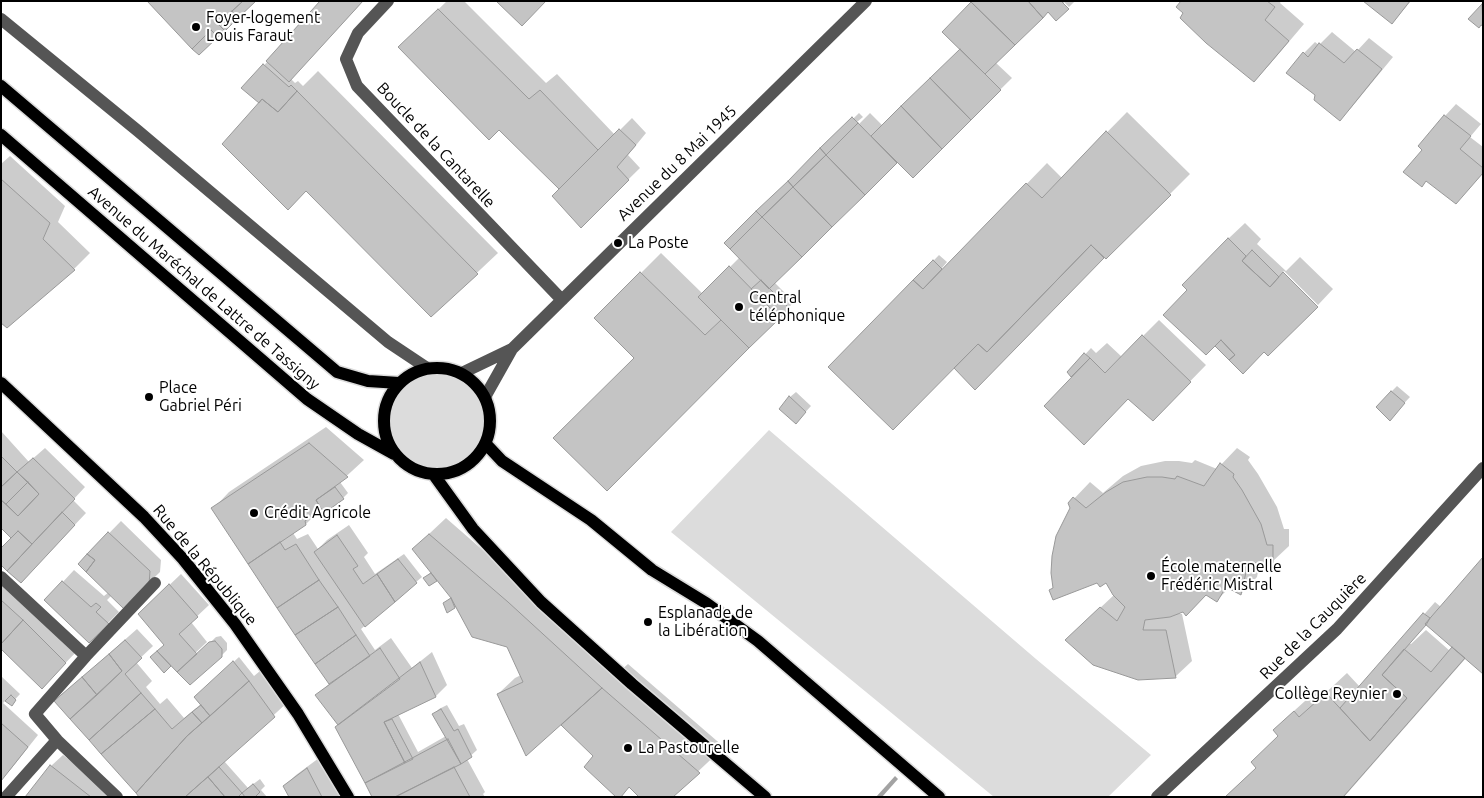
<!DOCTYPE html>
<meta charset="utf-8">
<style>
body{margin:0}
#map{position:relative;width:1484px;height:798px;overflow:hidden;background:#fff;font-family:Ubuntu,sans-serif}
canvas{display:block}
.frame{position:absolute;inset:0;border:2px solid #000;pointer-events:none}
</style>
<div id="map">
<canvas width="1484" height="798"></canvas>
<div class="frame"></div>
</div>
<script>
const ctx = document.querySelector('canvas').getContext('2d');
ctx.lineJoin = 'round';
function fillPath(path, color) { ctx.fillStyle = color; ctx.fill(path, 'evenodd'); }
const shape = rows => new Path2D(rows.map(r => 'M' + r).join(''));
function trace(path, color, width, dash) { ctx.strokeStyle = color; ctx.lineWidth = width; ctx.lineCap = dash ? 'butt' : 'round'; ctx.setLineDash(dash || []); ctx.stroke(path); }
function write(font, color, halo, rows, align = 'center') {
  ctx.font = font + ' Ubuntu,sans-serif'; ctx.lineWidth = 4; ctx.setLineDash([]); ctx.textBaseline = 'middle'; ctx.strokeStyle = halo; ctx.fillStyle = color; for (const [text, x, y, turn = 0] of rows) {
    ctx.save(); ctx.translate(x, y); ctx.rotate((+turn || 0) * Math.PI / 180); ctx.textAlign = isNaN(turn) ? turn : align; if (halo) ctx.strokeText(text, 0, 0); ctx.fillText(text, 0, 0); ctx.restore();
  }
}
fillPath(shape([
 '384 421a53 53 0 1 1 106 0a53 53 0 1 1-106 0Z',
 [769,430,1036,659,1151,755,1108,797,994,797,671,532]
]), '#dcdcdc');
fillPath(shape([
 [895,776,898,779,882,797,876,797]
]), '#a3a3a3');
fillPath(shape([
 [363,1,291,79,295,83,298,81,303,86,318,71,498,253,431,316,264,98,243,88,268,61],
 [447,1,464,1,546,83,557,74,615,135,632,118,646,133,628,155,640,168,581,226,560,189,499,128,416,31],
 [974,1,1075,1,1069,7,1064,2,1064,6,1049,10,995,62,1012,78,913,176,897,161,774,282,794,302,607,490,635,358,596,318,661,253,703,294,740,257,726,243,859,113,863,117,857,122,857,126,870,113,883,126,962,49],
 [1182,1,1281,1,1280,3,1304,24,1270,64,1254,81,1184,12],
 [1365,1,1411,1,1392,23],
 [1332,32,1356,52,1369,38,1393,57,1351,108,1340,119,1316,95,1304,53,1315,42,1319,45],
 [1456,104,1481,124,1470,137,1483,147,1483,173,1456,202,1427,180,1423,150,1445,116],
 [1127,112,1190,174,1106,258,1104,256,975,388,954,367,830,367,939,255,947,262,942,268,943,270,1047,163,1062,178],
 [10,156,65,206,58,222,90,253,74,269,1,321,1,164],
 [1245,223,1261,239,1257,244,1286,271,1300,257,1333,289,1318,305,1284,271,1282,273,1264,350,1243,372,1215,344,1188,290,1228,239],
 [1159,320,1206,365,1169,403,1129,397,1045,406,1091,359,1089,357,1072,375,1069,372,1091,348,1096,353,1107,343,1122,357],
 [1397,386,1410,397,1395,413,1391,392],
 [796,392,811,406,801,417,790,397],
 [326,427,364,460,340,482,348,493,343,498,322,508,306,524,293,533,297,539,308,534,318,549,327,540,349,525,368,553,364,557,375,574,404,554,422,577,361,629,375,650,391,638,412,668,432,652,447,685,436,696,398,714,418,752,446,736,434,714,439,709,447,705,459,726,464,724,477,750,467,759,485,792,483,794,485,797,373,797,339,724,317,695,330,683,213,509,229,492],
 [1,431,29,462,45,448,85,487,73,500,86,513,21,582,8,570,22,528,1,526],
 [1237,448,1250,457,1248,460,1258,474,1277,507,1284,529,1289,529,1289,546,1272,562,1260,562,1257,577,1241,594,1230,587,1217,600,1206,594,1183,610,1174,614,1182,614,1192,661,1175,677,1083,624,1114,595,1107,582,1054,587,1071,508,1069,504,1090,482,1103,493,1123,476,1141,466,1165,461,1179,461,1192,463,1195,460,1217,469],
 [446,518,524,586,619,672,628,664,724,747,671,797,630,787,619,797,595,756,567,718,498,694,515,678,521,675,508,646,456,605,454,607,445,604,451,597,437,579,429,584,424,578,431,572,413,549],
 [121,521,161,560,160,572,124,607,112,595,107,600,119,612,108,623,46,600,74,570,104,596,109,592,79,564],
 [181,574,209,605,191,622,207,642,191,657,193,659,216,637,221,636,227,643,227,650,221,656,171,664,164,671,157,652,165,644,139,614],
 [1,577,77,651,53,676,1,647],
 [1435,602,1441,607,1466,658,1344,797,1225,797,1257,767,1279,736,1275,730,1295,710,1315,692,1320,698,1347,673,1360,687],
 [1426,624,1454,647,1450,651,1426,630,1411,644,1409,643],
 [137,629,153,646,136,662,152,681,146,687,160,704,167,698,184,718,201,704,201,692,239,657,254,676,266,666,290,700,224,761,248,788,260,779,265,786,261,790,267,797,141,797,61,696],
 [1,676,20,694,11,704,6,700,3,703,38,735,11,769,1,779],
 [63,755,112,793,109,797,27,797,51,766],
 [319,758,340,797,290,797,284,786,296,775]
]), '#0003');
const building = shape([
 [147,1,243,1,218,24,225,31,218,37,211,30,192,49,147,1],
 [243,1,256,1,238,18,232,11,243,1],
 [320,1,363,1,289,82,266,61,320,1],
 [496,1,546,1,522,26,496,1],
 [972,1,1028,1,1043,18,1015,45,971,2,972,1],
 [1028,1,1061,1,1069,9,1056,21,1048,12,1043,18,1028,1],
 [1181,1,1267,1,1275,7,1265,20,1289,41,1254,82,1206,43,1180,18,1183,13,1176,7,1181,1],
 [1363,1,1410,1,1392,24,1363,1],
 [971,2,1015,45,985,74,942,32,971,2],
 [1482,4,1483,26,1481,25,1479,28,1468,19,1482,4],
 [438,9,529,99,540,90,598,150,559,189,499,130,489,140,398,47,438,9],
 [232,11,238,18,225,31,218,24,232,11],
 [211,30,218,37,199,55,192,49,211,30],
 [1319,43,1344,63,1357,49,1382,69,1340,121,1314,100,1315,95,1286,73,1303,52,1308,57,1319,43],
 [960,49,1001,90,971,120,930,78,960,49],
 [263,64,289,87,291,85,297,91,278,112,262,99,259,103,241,88,263,64],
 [930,78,971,120,942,149,901,106,930,78],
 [297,91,478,274,431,317,306,191,288,210,222,144,262,99,278,112,297,91],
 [901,106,942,149,913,178,871,136,901,106],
 [1444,115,1471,136,1460,149,1483,168,1483,173,1456,204,1426,181,1422,187,1403,172,1422,150,1418,146,1444,115],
 [852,117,858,123,826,155,820,148,852,117],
 [858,123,897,163,865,195,826,155,858,123],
 [619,129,636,145,617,167,629,180,581,228,552,196,619,129],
 [1106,131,1171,195,1106,259,1091,245,987,352,978,344,893,430,828,367,913,280,923,289,1026,183,1042,198,1106,131],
 [820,148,826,155,793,187,788,181,820,148],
 [826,155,865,195,832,227,793,187,826,155],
 [1,179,50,223,43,239,75,270,7,328,1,323,1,179],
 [788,181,793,187,762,217,756,211,788,181],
 [793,187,832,227,802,257,762,217,793,187],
 [756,211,762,217,730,249,724,243,756,211],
 [762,217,802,257,769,289,730,249,762,217],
 [1228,238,1246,256,1242,261,1270,287,1283,272,1318,307,1268,356,1264,352,1243,374,1229,360,1235,355,1221,340,1206,355,1163,315,1187,290,1182,285,1228,238],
 [1091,245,1104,258,975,390,954,368,978,344,987,352,1091,245],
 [1252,250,1279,277,1270,287,1242,261,1252,250],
 [933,260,942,269,923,289,913,280,933,260],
 [729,266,780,318,749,348,698,297,729,266],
 [640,272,705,335,721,320,749,348,607,491,553,438,634,358,594,318,640,272],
 [761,280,789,308,780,318,751,289,761,280],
 [1142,335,1191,382,1153,421,1128,399,1084,445,1044,406,1090,358,1105,373,1142,335],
 [1221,340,1235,355,1229,360,1215,346,1221,340],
 [1084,353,1090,358,1071,377,1067,372,1084,353],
 [1391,391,1405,403,1390,421,1376,407,1391,391],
 [789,396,806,412,796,424,779,409,789,396],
 [309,443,348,477,316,500,321,509,305,521,306,525,248,564,211,508,309,443],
 [1,456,17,472,1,487,1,456],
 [33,458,75,499,32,544,18,531,11,538,1,528,1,500,18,516,39,494,17,472,33,458],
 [1220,463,1234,474,1233,477,1242,490,1261,524,1267,545,1273,545,1273,563,1248,563,1241,595,1226,587,1217,602,1206,595,1186,616,1183,612,1170,617,1145,620,1143,630,1166,630,1176,678,1138,680,1093,665,1065,640,1100,607,1117,621,1125,607,1113,595,1106,583,1100,587,1097,583,1053,600,1049,590,1053,588,1051,573,1052,556,1056,536,1070,508,1068,503,1073,497,1086,508,1106,492,1123,482,1147,477,1162,477,1175,479,1177,476,1204,486,1220,463],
 [17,472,28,482,6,504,1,500,1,487,17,472],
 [28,482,39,494,18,516,6,504,28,482],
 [335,487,344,499,324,513,316,500,335,487],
 [62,512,75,525,21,583,7,571,62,512],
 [18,531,32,544,7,571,1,565,1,548,18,531],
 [108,532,150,571,149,585,124,609,86,572,95,560,87,554,108,532],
 [429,534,508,602,602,688,526,756,497,694,523,682,507,647,472,637,451,598,412,549,429,534],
 [337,535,358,566,353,569,363,584,377,574,395,602,365,627,314,552,337,535],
 [280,542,285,550,296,544,319,580,277,608,248,564,280,542],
 [87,554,95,560,86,572,78,564,87,554],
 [1483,557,1483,674,1425,624,1483,557],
 [398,559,417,583,395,602,377,574,398,559],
 [431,573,437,581,429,586,423,578,431,573],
 [319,580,338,607,295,635,277,608,319,580],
 [62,581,91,607,96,603,101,607,96,612,109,624,89,643,44,600,62,581],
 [169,584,198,617,179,634,197,654,177,672,157,651,164,645,138,614,169,584],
 [451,598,455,608,447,613,443,603,451,598],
 [1,600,23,620,1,644,1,600],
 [338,607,356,635,315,664,295,635,338,607],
 [1423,613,1430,618,1426,625,1382,675,1407,698,1370,741,1340,708,1423,613],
 [23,620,66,663,42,689,1,649,1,644,23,620],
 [356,635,370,656,329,684,315,664,356,635],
 [125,640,142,658,125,674,141,693,89,740,70,719,122,671,109,654,125,640],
 [215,641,222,649,222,657,190,685,177,672,209,642,215,641],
 [1452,647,1465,658,1343,797,1225,797,1256,768,1251,762,1278,736,1273,730,1294,711,1299,717,1326,693,1370,741,1407,698,1382,675,1404,649,1431,672,1452,647],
 [380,648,400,679,338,725,315,695,380,648],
 [157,651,171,666,164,673,150,657,157,651],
 [109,654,122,671,97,695,82,677,109,654],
 [233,661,249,681,210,716,194,697,233,661],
 [420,662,436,697,384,722,405,763,365,783,335,727,420,662],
 [82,677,97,695,70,719,54,701,82,677],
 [249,681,275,717,185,797,139,797,136,793,187,736,249,681],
 [602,688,700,773,673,797,639,797,629,787,621,797,616,797,584,767,593,756,561,725,602,688],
 [141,693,155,709,101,754,89,740,141,693],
 [11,695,16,700,12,706,5,701,11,695],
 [201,705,210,716,202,723,192,712,201,705],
 [155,709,172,729,192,712,202,723,187,736,136,793,101,754,155,709],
 [441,709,454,731,458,729,472,757,461,764,432,714,441,709],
 [392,719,413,759,405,763,384,722,392,719],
 [1,723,28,747,1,781,1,723],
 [448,739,461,764,395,797,372,797,365,783,448,739],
 [50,765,91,797,25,797,50,765],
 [219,767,242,793,238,797,225,797,208,777,219,767],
 [454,767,470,797,395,797,454,767],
 [307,768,322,797,289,797,283,786,307,768],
 [208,777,225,797,185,797,202,782,208,777],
 [253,784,260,792,255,797,245,797,242,793,253,784]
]);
fillPath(building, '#c4c4c4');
trace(building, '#999', 1);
const major = shape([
 [1,86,337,372,368,381,399,383],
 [1,135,307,399,358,434,394,454],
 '384 421a53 53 0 1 1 106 0a53 53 0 1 1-106 0Z',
 [1,383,144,517,183,559,235,624,298,714,348,797],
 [486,444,502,461,591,520,652,570,706,603,758,641,939,797],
 [434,475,473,529,541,602,632,684,765,797]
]);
trace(major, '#dbdbdb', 15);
trace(shape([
 [388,1,358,33,346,59,357,86,562,300],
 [1,19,138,131,388,342,427,368],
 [462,373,512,349],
 [485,397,512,349,866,1],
 [1,577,86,656],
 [57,740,35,714,86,656,155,583],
 [6,797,57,740,117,797],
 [1157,797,1337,629,1483,468]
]), '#555', 12);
trace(major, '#000', 12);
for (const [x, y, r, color] of [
 [196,27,5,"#000"],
 [618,243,5,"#000"],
 [739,307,5,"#000"],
 [149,397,5,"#000"],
 [254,513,5,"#000"],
 [1151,576,5,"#000"],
 [648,622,5,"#000"],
 [1397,694,5,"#000"],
 [628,748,5,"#000"]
]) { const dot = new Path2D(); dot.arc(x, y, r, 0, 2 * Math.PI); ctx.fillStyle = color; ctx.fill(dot); trace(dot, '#fff', 2); }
write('16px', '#000', '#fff', [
 ["Foyer-logement",206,18],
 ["Louis Faraut",206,36],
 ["La Poste",628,243],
 ["Central",749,298],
 ["téléphonique",749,316],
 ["Place",159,388],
 ["Gabriel Péri",159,406],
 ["Crédit Agricole",264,513],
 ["École maternelle",1161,567],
 ["Frédéric Mistral",1161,585],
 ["Esplanade de",658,613],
 ["la Libération",658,631],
 ["Collège Reynier",1387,694,"right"],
 ["La Pastourelle",638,748]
], 'left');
write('16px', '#000', '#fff', [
 ["Boucle de la Cantarelle",436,145,47],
 ["Avenue du 8 Mai 1945",677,163,-44],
 ["Avenue du Maréchal de Lattre de Tassigny",204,288,41],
 ["Rue de la République",205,565,50],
 ["Rue de la Cauquière",1313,626,-45]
]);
</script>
